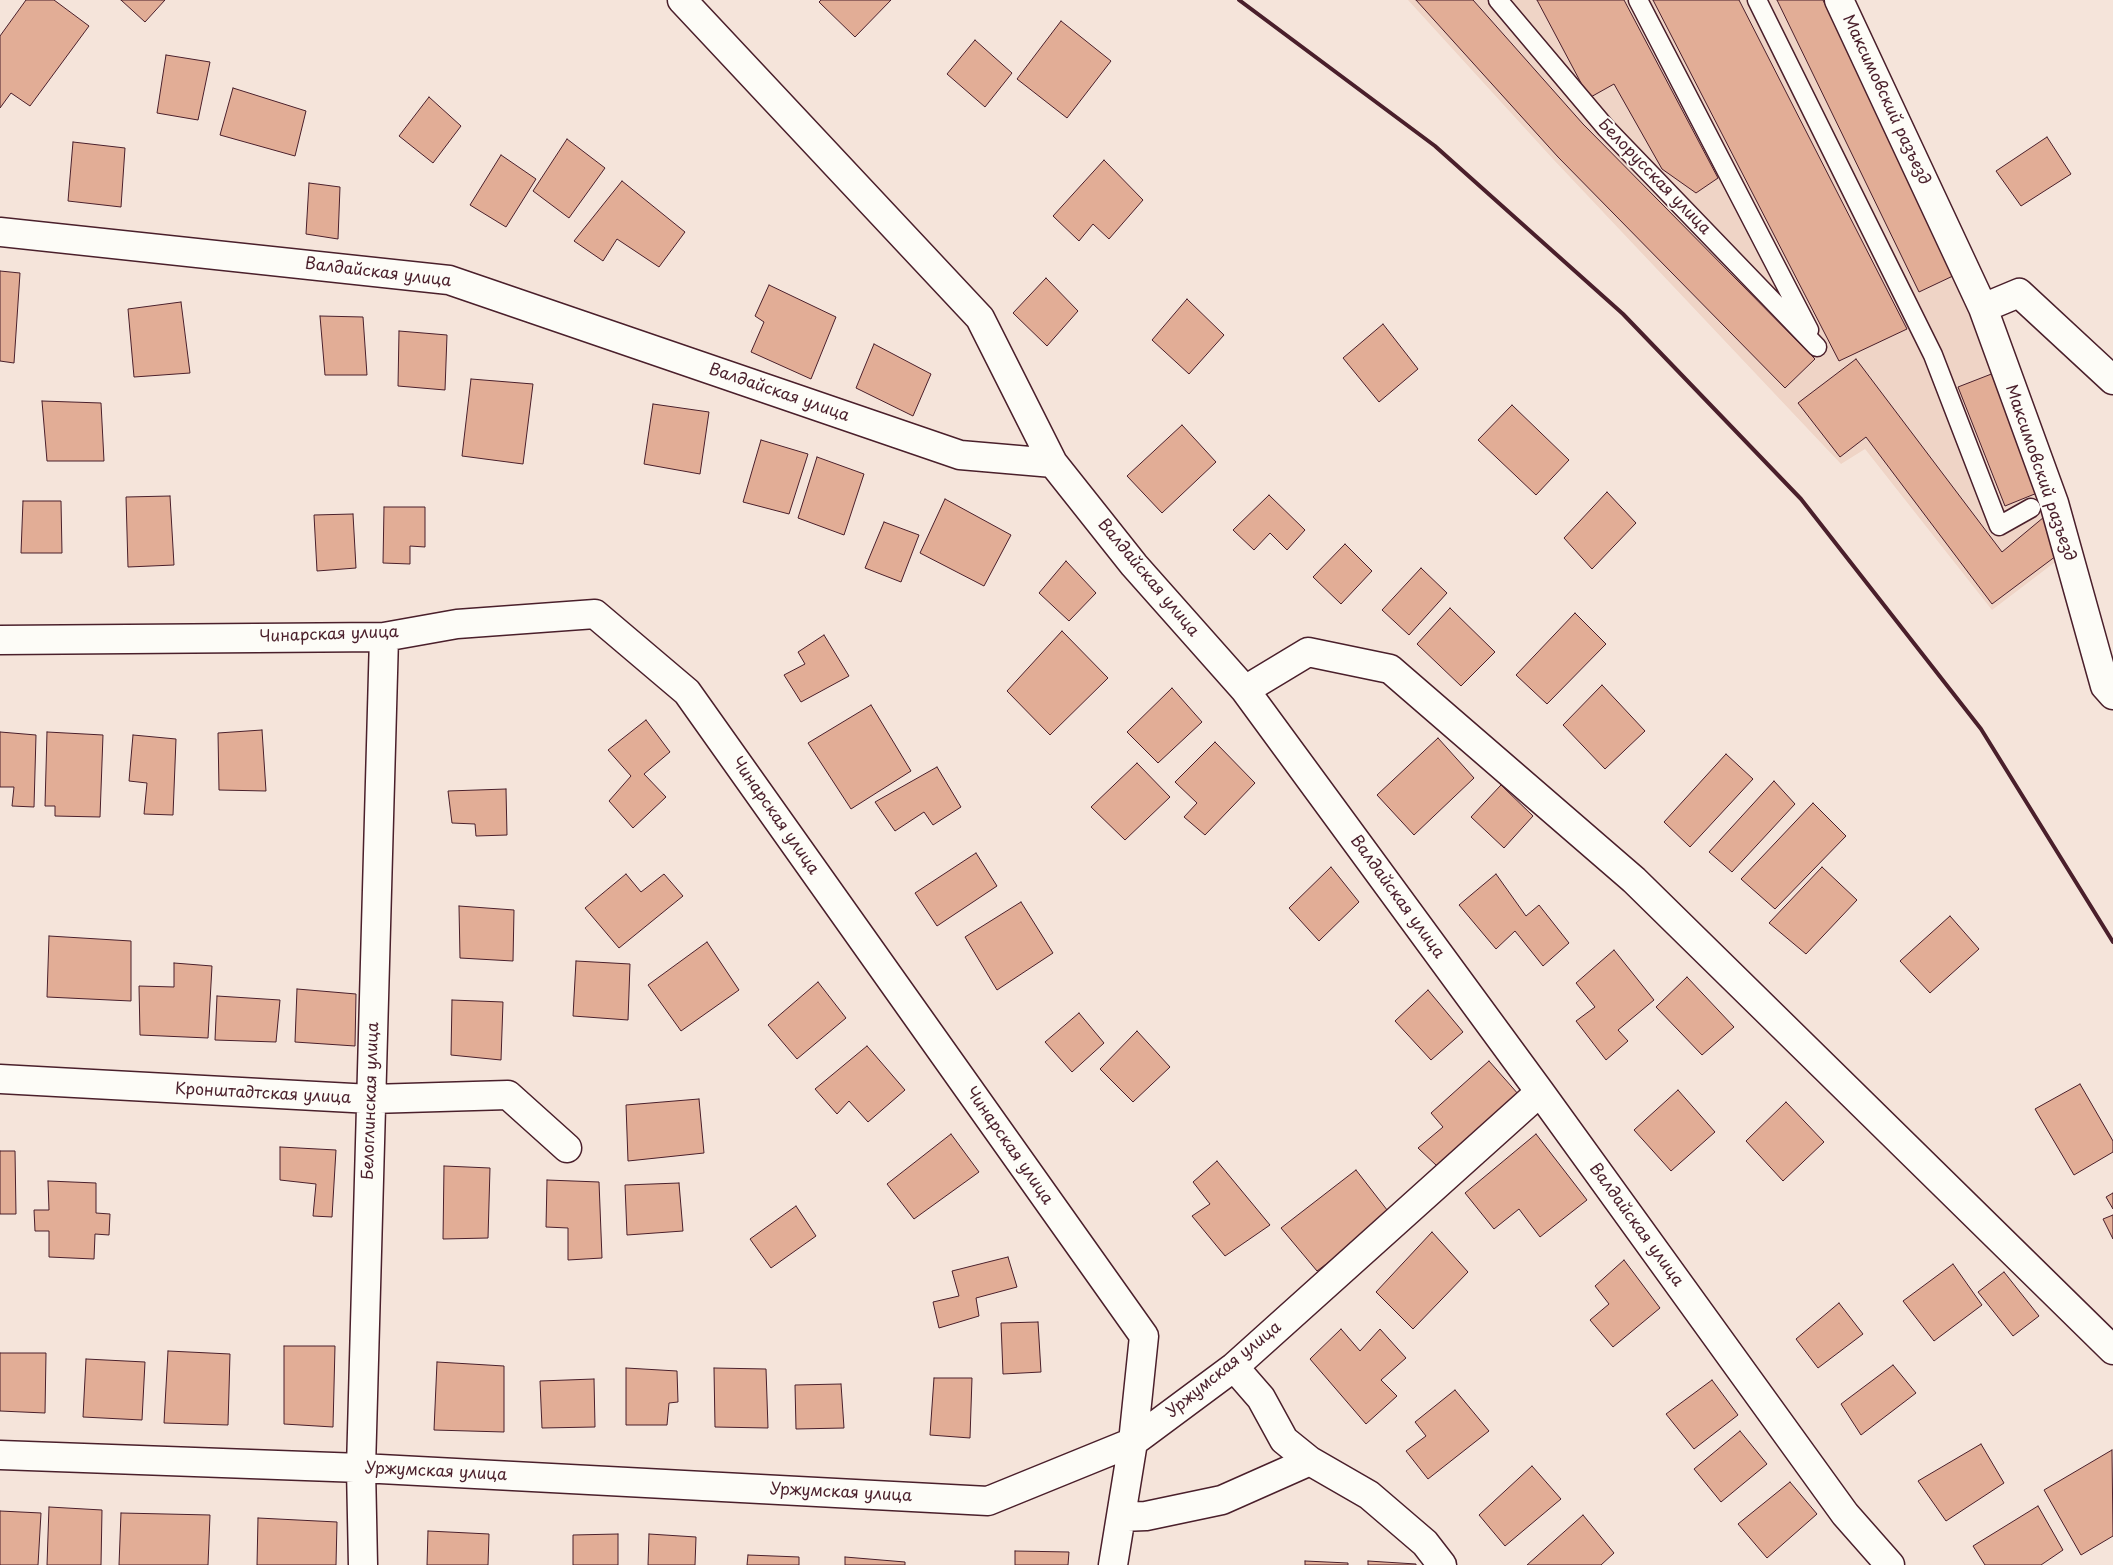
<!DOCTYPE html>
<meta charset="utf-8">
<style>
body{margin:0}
canvas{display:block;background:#f5e4da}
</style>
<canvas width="2113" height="1565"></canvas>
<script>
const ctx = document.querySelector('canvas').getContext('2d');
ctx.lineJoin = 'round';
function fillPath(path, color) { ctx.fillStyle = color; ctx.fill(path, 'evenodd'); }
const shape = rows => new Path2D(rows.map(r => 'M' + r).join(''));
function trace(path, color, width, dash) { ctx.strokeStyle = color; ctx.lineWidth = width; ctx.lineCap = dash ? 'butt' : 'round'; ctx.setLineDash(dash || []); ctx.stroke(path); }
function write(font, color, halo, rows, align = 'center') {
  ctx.font = font + ' "Playpen Sans",sans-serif'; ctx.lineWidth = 4; ctx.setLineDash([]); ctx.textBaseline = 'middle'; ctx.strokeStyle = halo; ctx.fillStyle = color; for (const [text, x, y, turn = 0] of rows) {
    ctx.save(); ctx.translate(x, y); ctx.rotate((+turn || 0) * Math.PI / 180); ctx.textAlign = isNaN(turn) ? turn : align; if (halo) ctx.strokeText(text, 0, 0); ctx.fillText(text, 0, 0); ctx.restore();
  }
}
fillPath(shape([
 [1408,0,1827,0,1957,266,2063,556,1992,610,1865,449,1841,464,1553,159]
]), '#efd4c6');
const building = shape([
 [26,0,54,0,89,26,30,106,11,93,0,108,0,36,26,0],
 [121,0,165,0,145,22,121,0],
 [821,0,891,0,855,37,819,2,821,0],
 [1416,0,1473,0,1583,124,1815,359,1785,388,1558,157,1416,0],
 [1537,0,1624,0,1718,178,1696,193,1662,169,1614,84,1589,98,1537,0],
 [1653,0,1739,0,1907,329,1839,361,1653,0],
 [1777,0,1823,0,1955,275,1919,292,1777,0],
 [1061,21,1111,61,1067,118,1017,79,1061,21],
 [975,40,1012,73,985,107,947,74,975,40],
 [166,55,210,62,198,120,157,113,166,55],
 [233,88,306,111,295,156,220,135,233,88],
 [429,97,461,126,433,163,399,136,429,97],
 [2047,137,2071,174,2021,206,1996,171,2047,137],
 [567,139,605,168,569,218,533,191,567,139],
 [73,142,125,148,121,207,68,201,73,142],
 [501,155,536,179,506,227,470,205,501,155],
 [1104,160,1143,200,1109,239,1093,224,1079,241,1053,216,1104,160],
 [622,181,685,232,659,267,617,239,603,261,574,241,622,181],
 [309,183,340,187,338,239,306,234,309,183],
 [0,271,20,273,14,363,0,361,0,271],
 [1046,278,1078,311,1047,346,1013,313,1046,278],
 [769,285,836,317,811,379,751,352,764,322,755,316,769,285],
 [1187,299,1224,335,1189,374,1152,340,1187,299],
 [181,302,190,373,134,377,128,309,181,302],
 [320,316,363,317,367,375,325,375,320,316],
 [1383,324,1418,369,1379,402,1343,358,1383,324],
 [399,331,447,335,445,390,398,386,399,331],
 [874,344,931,374,913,416,856,388,874,344],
 [1856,359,2002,552,2050,512,2060,553,1992,604,1866,437,1840,457,1798,403,1856,359],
 [1994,373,2042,491,2005,506,1958,387,1994,373],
 [471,379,533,384,523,464,462,456,471,379],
 [42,401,101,403,104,461,47,461,42,401],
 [653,404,709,412,700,474,644,464,653,404],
 [1512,405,1569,460,1536,495,1478,440,1512,405],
 [1182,425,1216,462,1162,513,1127,476,1182,425],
 [761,440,808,454,789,514,743,502,761,440],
 [817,457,864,474,844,535,798,518,817,457],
 [1607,492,1636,523,1592,569,1564,538,1607,492],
 [1269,495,1305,530,1287,550,1270,533,1254,550,1233,530,1269,495],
 [170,496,174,565,128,567,126,497,170,496],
 [945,499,1011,535,984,586,920,553,945,499],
 [23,501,61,501,62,553,21,553,23,501],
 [384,507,425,507,425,547,410,546,410,564,383,563,384,507],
 [353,514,356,568,317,571,314,515,353,514],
 [884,522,919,535,901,582,865,568,884,522],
 [1345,544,1372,571,1341,604,1313,577,1345,544],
 [1066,561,1096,593,1069,621,1039,593,1066,561],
 [1421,568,1447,593,1409,635,1382,610,1421,568],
 [1450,608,1495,652,1461,686,1417,644,1450,608],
 [1575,613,1606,644,1547,704,1516,675,1575,613],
 [1062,631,1108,678,1050,735,1007,691,1062,631],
 [824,635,849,676,801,702,784,675,805,664,798,652,824,635],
 [1602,685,1645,731,1605,769,1563,725,1602,685],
 [1172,688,1202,722,1158,763,1127,732,1172,688],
 [871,705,911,771,851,809,808,743,871,705],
 [646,720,670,752,644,774,666,797,633,828,609,801,631,776,608,750,646,720],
 [262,730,266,791,219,790,218,733,262,730],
 [0,732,36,735,34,807,12,806,14,787,0,787,0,732],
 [47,732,103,735,100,817,55,816,55,806,45,806,47,732],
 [133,735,176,739,173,815,144,814,147,783,129,781,133,735],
 [1438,738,1474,778,1414,835,1377,795,1438,738],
 [1215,742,1255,783,1205,835,1184,817,1197,803,1175,782,1215,742],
 [1726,754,1753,779,1690,847,1664,822,1726,754],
 [1137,763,1170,797,1125,840,1091,807,1137,763],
 [937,767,961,807,933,825,924,812,895,831,875,802,937,767],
 [1774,781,1795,804,1732,872,1709,852,1774,781],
 [1501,785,1533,816,1504,848,1471,817,1501,785],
 [506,789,507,835,476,836,475,824,452,823,448,791,506,789],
 [1813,803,1846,836,1775,909,1741,879,1813,803],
 [976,853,997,886,937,926,915,893,976,853],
 [1331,867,1359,902,1319,941,1289,908,1331,867],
 [1822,867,1857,900,1806,954,1769,923,1822,867],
 [626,874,641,892,664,874,683,896,619,948,585,908,626,874],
 [1496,874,1526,916,1539,905,1569,943,1543,966,1515,931,1496,949,1459,905,1496,874],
 [1021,902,1053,953,997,990,965,937,1021,902],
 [459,906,514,910,513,961,460,958,459,906],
 [1950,916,1979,949,1930,993,1900,961,1950,916],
 [49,936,131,941,131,1001,47,997,49,936],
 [707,942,739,990,681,1031,648,985,707,942],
 [1614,950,1654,1000,1618,1030,1628,1041,1606,1060,1576,1021,1595,1007,1576,983,1614,950],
 [576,961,630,964,628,1020,573,1016,576,961],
 [174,963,212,966,208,1038,140,1035,139,986,174,987,174,963],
 [1687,977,1734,1027,1702,1055,1656,1007,1687,977],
 [818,982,846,1018,797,1059,768,1025,818,982],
 [297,989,356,994,355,1046,295,1042,297,989],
 [1428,990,1463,1032,1431,1060,1395,1021,1428,990],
 [217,996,280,1000,276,1042,215,1040,217,996],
 [452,1000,503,1002,501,1060,451,1055,452,1000],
 [1079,1013,1104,1043,1072,1072,1045,1042,1079,1013],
 [1137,1031,1170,1067,1133,1102,1100,1069,1137,1031],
 [867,1046,905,1090,868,1122,849,1101,837,1114,815,1089,867,1046],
 [1489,1061,1519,1095,1437,1166,1418,1148,1443,1127,1431,1113,1489,1061],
 [2080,1084,2113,1141,2113,1152,2074,1175,2035,1109,2080,1084],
 [1678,1090,1715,1132,1671,1171,1634,1130,1678,1090],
 [699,1099,704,1153,628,1161,626,1105,699,1099],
 [1786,1102,1824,1142,1783,1181,1746,1141,1786,1102],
 [951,1134,979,1172,914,1219,887,1184,951,1134],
 [1536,1134,1587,1200,1540,1237,1519,1209,1494,1229,1465,1193,1536,1134],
 [280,1147,336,1150,332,1217,313,1216,316,1184,280,1180,280,1147],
 [0,1151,15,1151,16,1214,0,1214,0,1151],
 [1217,1161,1270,1225,1225,1256,1192,1216,1210,1204,1193,1182,1217,1161],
 [444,1166,490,1168,488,1238,443,1239,444,1166],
 [1356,1170,1391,1215,1317,1271,1281,1228,1356,1170],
 [547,1180,599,1182,602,1258,568,1260,568,1228,546,1227,547,1180],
 [48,1181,96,1183,96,1213,110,1214,109,1235,95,1234,94,1259,49,1257,49,1231,35,1231,34,1210,49,1210,48,1181],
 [679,1183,683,1231,627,1235,625,1185,679,1183],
 [2113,1193,2113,1209,2106,1197,2113,1193],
 [796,1206,816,1236,771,1268,750,1239,796,1206],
 [2113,1215,2113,1239,2103,1219,2113,1215],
 [1432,1232,1468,1272,1413,1329,1376,1292,1432,1232],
 [1008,1257,1017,1287,976,1298,979,1316,939,1328,933,1302,959,1296,952,1271,1008,1257],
 [1624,1260,1660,1308,1613,1347,1590,1320,1609,1304,1595,1286,1624,1260],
 [1953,1264,1982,1305,1934,1341,1903,1301,1953,1264],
 [2004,1272,2039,1316,2013,1336,1978,1292,2004,1272],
 [1839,1303,1863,1334,1818,1368,1796,1339,1839,1303],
 [1038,1322,1041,1372,1003,1374,1001,1323,1038,1322],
 [1341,1329,1360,1351,1380,1329,1406,1358,1381,1380,1397,1396,1366,1424,1310,1359,1341,1329],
 [284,1346,335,1346,333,1427,284,1424,284,1346],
 [168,1351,230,1354,228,1425,164,1423,168,1351],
 [0,1353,46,1353,45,1413,0,1411,0,1353],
 [86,1359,145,1362,142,1420,83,1417,86,1359],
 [437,1362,504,1366,504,1432,434,1430,437,1362],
 [1893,1365,1916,1393,1861,1435,1841,1404,1893,1365],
 [626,1368,677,1371,678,1402,669,1403,667,1425,626,1425,626,1368],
 [714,1368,766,1369,768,1428,715,1427,714,1368],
 [934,1378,972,1378,970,1438,930,1435,934,1378],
 [594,1379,595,1427,542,1428,540,1381,594,1379],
 [1712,1380,1738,1415,1694,1449,1666,1414,1712,1380],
 [841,1384,844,1428,796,1429,795,1385,841,1384],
 [1455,1390,1489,1431,1428,1479,1406,1451,1426,1436,1415,1422,1455,1390],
 [1740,1431,1767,1464,1721,1502,1694,1469,1740,1431],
 [1981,1444,2004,1483,1946,1521,1918,1481,1981,1444],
 [2112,1450,2113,1536,2081,1555,2044,1490,2112,1450],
 [1532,1466,1561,1499,1505,1546,1479,1515,1532,1466],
 [1790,1482,1817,1514,1767,1558,1738,1524,1790,1482],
 [2038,1506,2063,1550,2041,1565,1985,1565,1973,1546,2038,1506],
 [49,1507,102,1510,101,1565,47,1565,49,1507],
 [0,1511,41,1513,38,1565,0,1565,0,1511],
 [121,1513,210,1515,208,1565,119,1565,121,1513],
 [1583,1515,1614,1553,1601,1565,1527,1565,1583,1515],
 [258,1518,337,1522,336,1565,257,1565,258,1518],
 [428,1531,489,1534,488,1565,427,1565,428,1531],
 [618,1534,618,1565,573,1565,573,1535,618,1534],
 [649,1534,696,1537,695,1565,648,1565,649,1534],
 [1015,1551,1069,1552,1068,1565,1015,1565,1015,1551],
 [748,1555,799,1557,799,1565,747,1565,748,1555],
 [845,1557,905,1562,905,1565,845,1565,845,1557],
 [1305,1561,1348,1563,1348,1565,1305,1565,1305,1561],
 [1368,1561,1416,1564,1416,1565,1368,1565,1368,1561]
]);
fillPath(building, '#e2ad96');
trace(building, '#4a1f2b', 1);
const service = shape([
 [1498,0,1606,128,1817,347],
 [1638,0,1809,330],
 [1757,0,1933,355,1999,526,2031,508]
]);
const minor = shape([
 [682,0,980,318,1053,463],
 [1839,0,1983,308,2054,503,2105,686,2113,695],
 [0,232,449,280,960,455,1053,463,1134,565,1245,690,1540,1092,1845,1514,1890,1565],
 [1983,308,2019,293,2113,380],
 [0,640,384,637,457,624,595,614,687,692,1144,1336,1133,1442,1113,1565],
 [1245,690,1308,652,1390,669,1634,880,2113,1350],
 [0,1079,371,1099,508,1095,567,1148],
 [1234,1367,1261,1398,1284,1440,1310,1461,1369,1495,1425,1543,1442,1565],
 [0,1455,361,1468,988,1501,1133,1442,1234,1367,1540,1092],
 [1121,1517,1146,1516,1222,1500,1310,1461],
 [363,1565,361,1468,384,637]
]);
trace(service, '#4a1f2b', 21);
trace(minor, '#4a1f2b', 31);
trace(service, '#fdfcf7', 18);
trace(minor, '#fdfcf7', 28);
trace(shape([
 [1239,0,1435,146,1623,314,1801,499,1981,729,2113,942]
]), '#4a1f2b', 4);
write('16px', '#4a1f2b', '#fdfcf7', [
 ["Максимовский разъезд",1886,100,65],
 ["Белорусская улица",1654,177,46],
 ["Валдайская улица",378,273,7],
 ["Валдайская улица",779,393,19],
 ["Максимовский разъезд",2040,473,71],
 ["Валдайская улица",1148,578,50],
 ["Чинарская улица",329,635,-2],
 ["Чинарская улица",775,816,55],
 ["Валдайская улица",1397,897,54],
 ["Кронштадтская улица",263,1094,3],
 ["Белоглинская улица",371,1101,-88],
 ["Чинарская улица",1009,1146,55],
 ["Валдайская улица",1636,1225,54],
 ["Уржумская улица",1224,1370,-39],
 ["Уржумская улица",436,1472,3],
 ["Уржумская улица",841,1493,3]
]);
</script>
